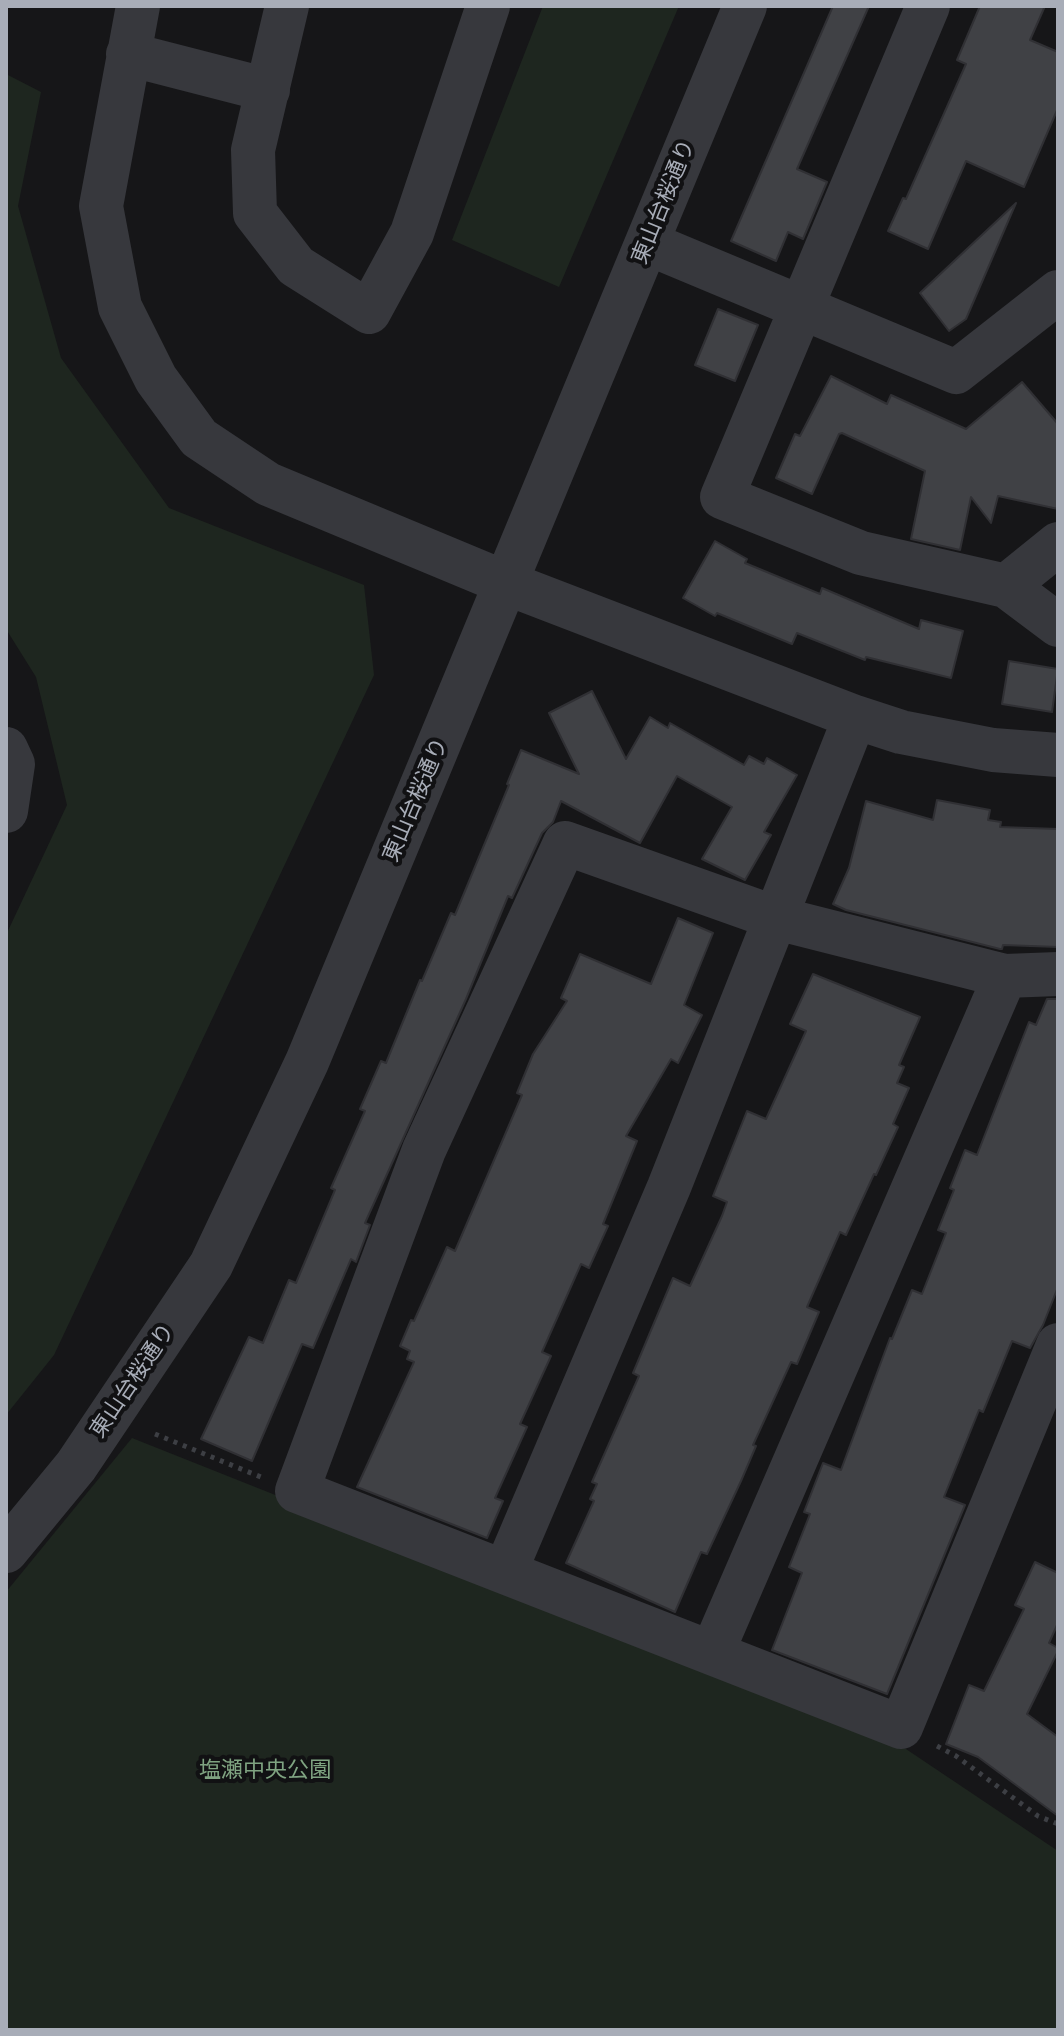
<!DOCTYPE html>
<meta charset="utf-8">
<style>
body{margin:0}
#map{position:relative;width:1064px;height:2036px;overflow:hidden;background:#161618;font-family:Karla,sans-serif}
canvas{display:block}
.frame{position:absolute;inset:0;border:8px solid #a8adb8;pointer-events:none}
</style>
<div id="map">
<canvas width="1064" height="2036"></canvas>
<div class="frame"></div>
</div>
<script>
const ctx = document.querySelector('canvas').getContext('2d');
ctx.lineJoin = 'round';
function fillPath(path, color) { ctx.fillStyle = color; ctx.fill(path, 'evenodd'); }
const shape = rows => new Path2D(rows.map(r => 'M' + r).join(''));
function trace(path, color, width, dash) { ctx.strokeStyle = color; ctx.lineWidth = width; ctx.lineCap = dash ? 'butt' : 'round'; ctx.setLineDash(dash || []); ctx.stroke(path); }
function write(font, color, halo, rows, align = 'center') {
  ctx.font = font + ' Karla,"Noto Sans JP",sans-serif'; ctx.lineWidth = 8; ctx.setLineDash([]); ctx.textBaseline = 'middle'; ctx.strokeStyle = halo; ctx.fillStyle = color; for (const [text, x, y, turn = 0] of rows) {
    ctx.save(); ctx.translate(x, y); ctx.rotate((+turn || 0) * Math.PI / 180); ctx.textAlign = isNaN(turn) ? turn : align; if (halo) ctx.strokeText(text, 0, 0); ctx.fillText(text, 0, 0); ctx.restore();
  }
}
fillPath(shape([
 [543,6,679,6,559,287,452,240],
 [6,74,41,92,18,206,61,358,169,508,364,585,374,675,54,1355,6,1415,6,935,67,805,36,677,6,629],
 [132,1438,894,1741,1058,1851,1058,2030,6,2030,6,1592]
]), '#1e261f');
const building = shape([
 [833,6,869,6,797,169,827,182,803,239,788,232,776,261,731,241,833,6],
 [980,6,1045,6,1030,40,1058,52,1058,108,1024,187,966,161,928,249,888,231,903,198,906,199,966,64,957,60,980,6],
 [1016,203,966,319,949,331,920,293,1016,203],
 [718,309,758,325,735,381,695,365,718,309],
 [831,376,887,404,891,395,966,429,1022,382,1058,424,1058,509,998,496,991,523,971,497,960,550,911,539,925,471,842,433,839,434,812,494,776,478,795,434,800,436,831,376],
 [715,541,747,559,745,563,820,594,822,588,919,629,921,620,963,631,951,678,866,657,865,660,797,633,792,644,717,613,715,616,683,598,715,541],
 [1009,661,1058,669,1052,712,1002,704,1009,661],
 [592,691,626,759,650,717,668,728,670,723,744,765,749,756,764,764,767,758,797,775,764,832,771,835,745,880,702,859,732,807,677,776,640,843,561,801,553,822,542,833,512,898,508,896,466,999,365,1223,370,1225,356,1262,351,1259,313,1348,302,1344,252,1461,201,1439,249,1337,263,1343,289,1280,296,1283,335,1190,331,1188,365,1111,360,1109,381,1061,386,1063,420,980,422,981,451,913,455,915,509,785,507,784,521,750,579,774,549,713,592,691],
 [937,800,990,810,988,820,1001,822,1000,827,1058,829,1058,947,1003,945,1002,949,1000,949,846,910,833,904,849,868,866,801,933,820,937,800],
 [678,918,713,933,684,1005,702,1015,678,1063,671,1059,626,1136,637,1141,603,1224,608,1226,589,1268,581,1264,542,1352,551,1356,520,1424,527,1427,495,1498,503,1501,487,1538,357,1487,414,1362,407,1359,410,1351,400,1346,411,1320,414,1321,447,1247,455,1251,522,1095,517,1093,533,1054,567,1001,561,998,580,954,651,984,678,918],
 [813,974,920,1017,899,1065,904,1067,897,1083,909,1088,893,1124,898,1127,876,1175,874,1174,846,1235,840,1232,807,1307,819,1312,797,1364,791,1362,753,1445,756,1446,741,1481,707,1554,701,1552,675,1612,566,1563,594,1501,590,1499,597,1484,592,1482,639,1376,633,1373,673,1278,690,1286,722,1216,727,1202,713,1196,747,1111,766,1119,806,1031,790,1024,813,974],
 [1047,999,1058,999,1058,1287,1043,1325,1030,1348,1012,1341,983,1412,979,1410,944,1497,965,1505,887,1694,772,1650,802,1573,789,1567,810,1514,804,1512,823,1463,841,1470,890,1338,892,1339,912,1290,922,1294,946,1233,938,1230,954,1190,950,1188,965,1150,977,1155,1029,1022,1036,1025,1047,999],
 [1035,1562,1058,1573,1058,1623,1049,1643,1058,1648,1058,1651,1027,1714,1058,1737,1058,1816,978,1757,946,1744,969,1685,984,1691,1024,1609,1015,1605,1035,1562]
]);
fillPath(building, '#404145');
trace(building, '#303034', 2);
trace(shape([
 [155,1434,261,1477],
 [937,1746,956,1756,1038,1816,1058,1824]
]), '#3d3f44', 5, [4, 6]);
trace(shape([
 [138,6,101,206,120,307,156,379,199,438,268,484,506,583,855,717,901,732,993,750,1058,755],
 [287,6,253,150,255,213,296,266,369,312,412,233,488,6],
 [928,6,722,497,861,553,1006,586,1058,625],
 [128,54,268,90],
 [647,243,956,372,1058,292],
 [1006,586,1058,544],
 [6,749,13,764,6,811],
 [1058,974,1005,976,776,918,565,843,424,1150,297,1491,901,1727,1058,1345],
 [6,1551,76,1466,211,1265,307,1062,745,6],
 [505,1572,669,1187,855,717],
 [712,1653,1005,976]
]), '#37383d', 44);
write('22px', '#a8adb8', '#111113', [
 ["東山台桜通り",664,202,-68],
 ["東山台桜通り",416,800,-67],
 ["東山台桜通り",133,1381,-56]
]);
write('22px', '#7fa381', '#111113', [
 ["塩瀬中央公園",265,1771]
]);
</script>
